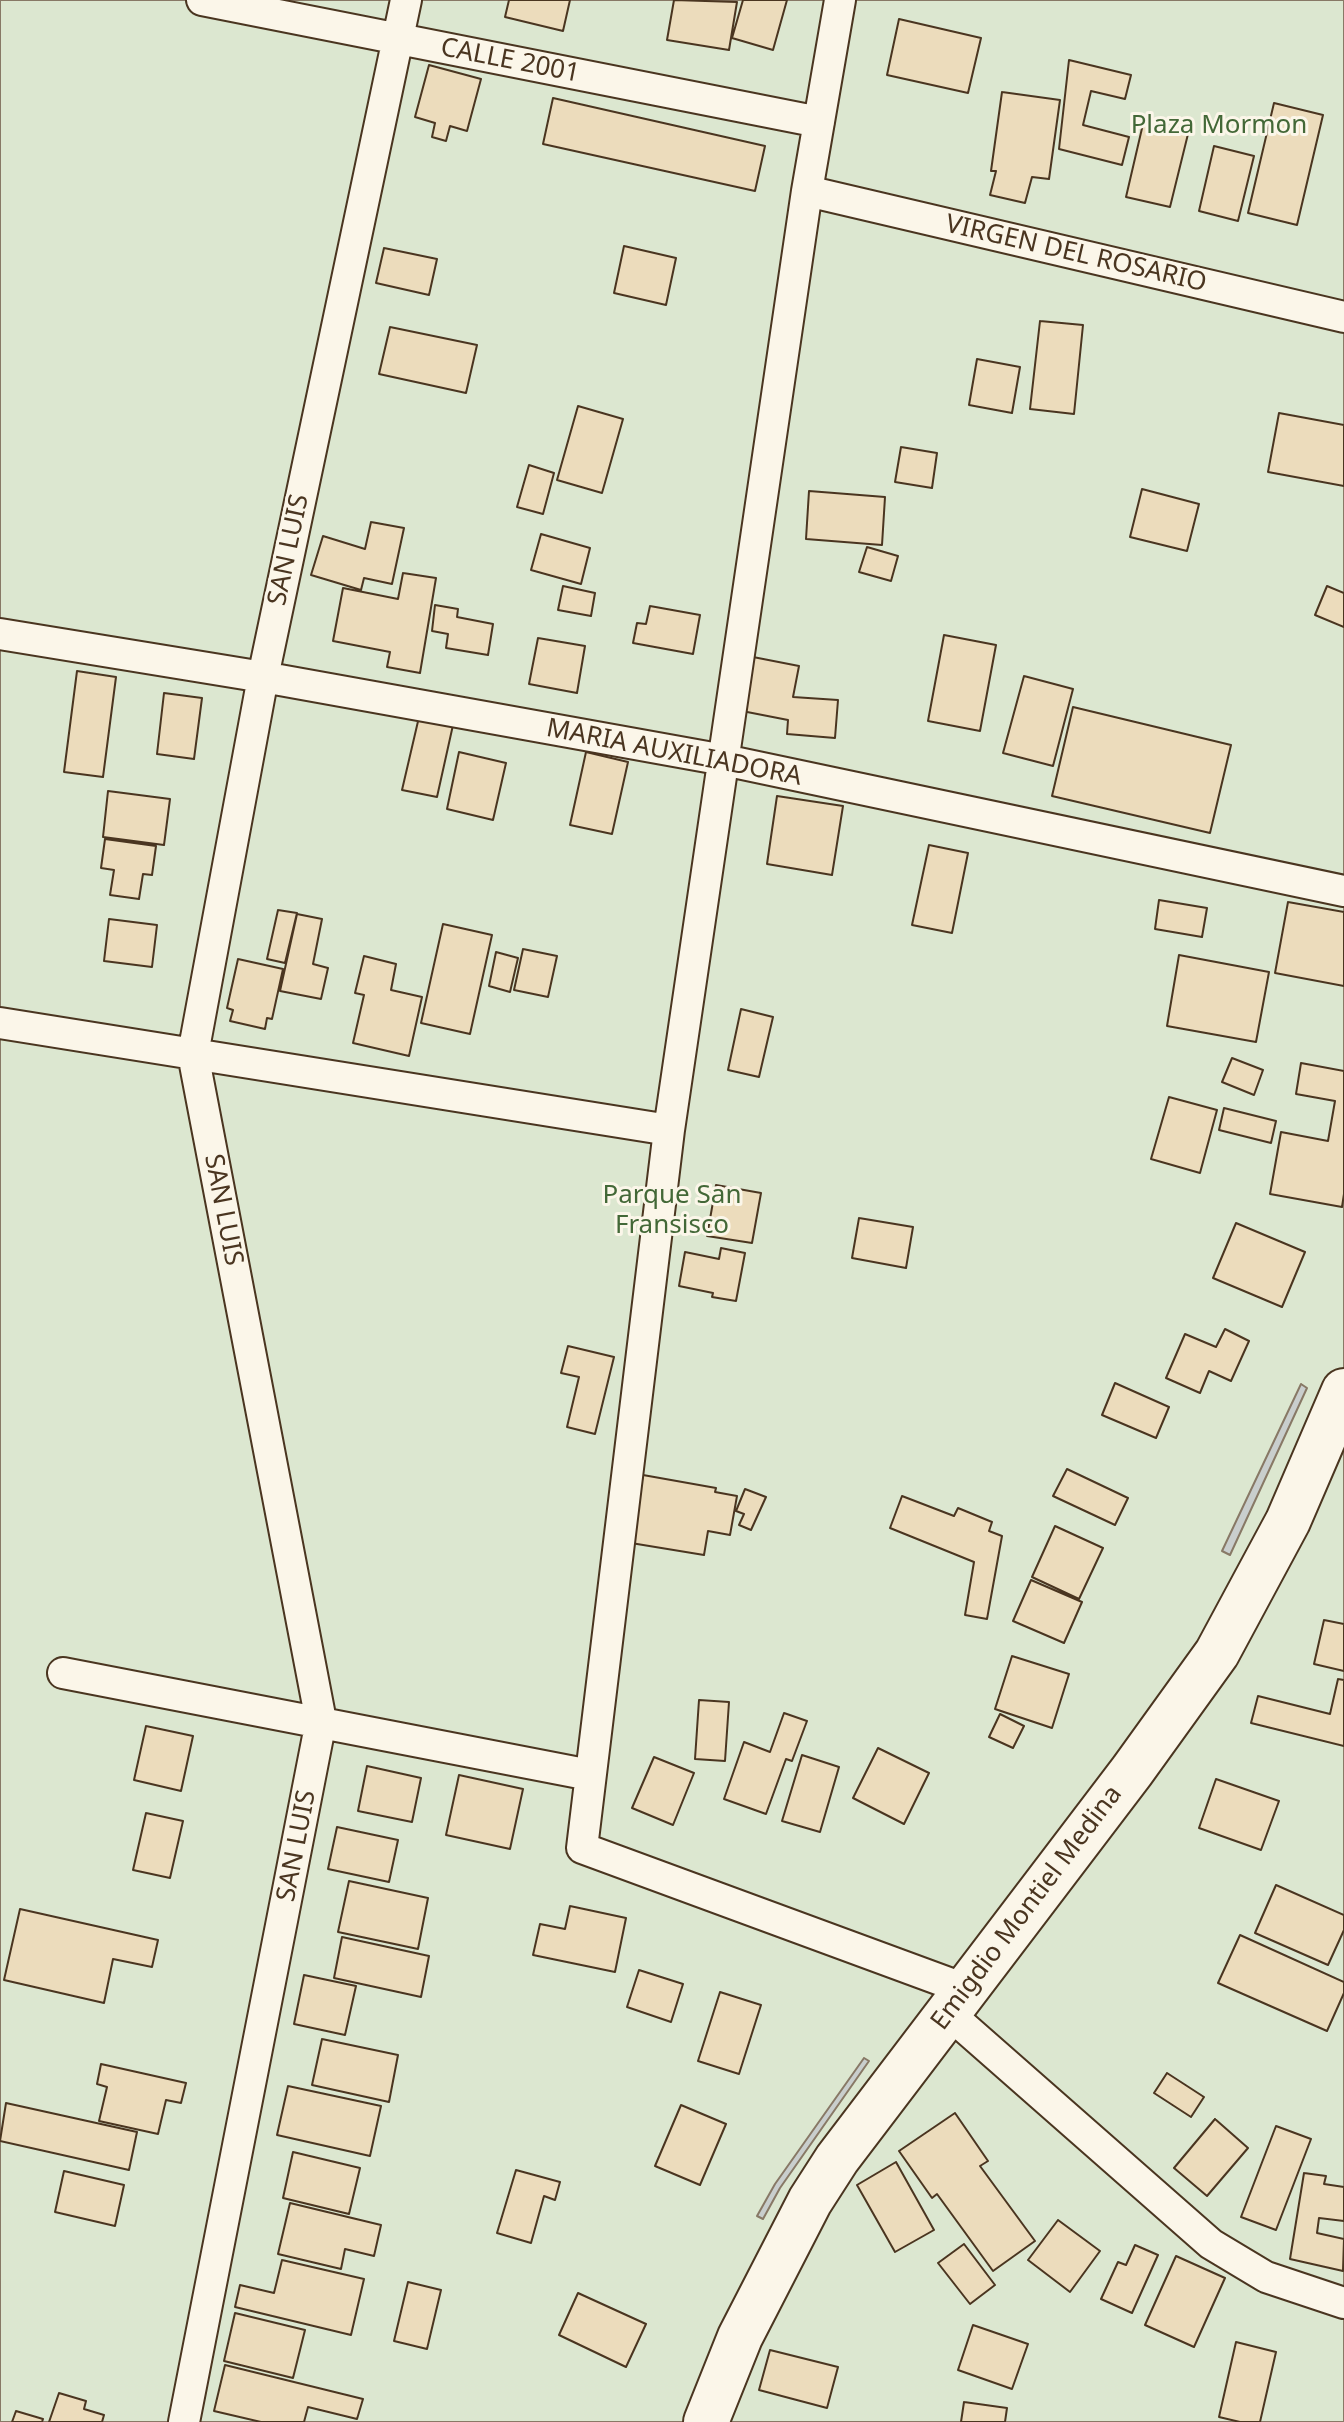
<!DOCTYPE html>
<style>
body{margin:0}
canvas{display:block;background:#fbf6e9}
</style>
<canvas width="1344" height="2422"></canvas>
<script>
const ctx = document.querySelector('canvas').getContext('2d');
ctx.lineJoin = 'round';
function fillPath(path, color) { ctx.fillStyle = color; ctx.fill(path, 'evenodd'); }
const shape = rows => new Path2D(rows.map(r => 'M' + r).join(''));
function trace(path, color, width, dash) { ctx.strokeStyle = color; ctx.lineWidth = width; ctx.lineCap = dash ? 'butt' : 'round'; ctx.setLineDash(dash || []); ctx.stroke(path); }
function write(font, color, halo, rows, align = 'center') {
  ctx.font = font + ' "Noto Sans",sans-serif'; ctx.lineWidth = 6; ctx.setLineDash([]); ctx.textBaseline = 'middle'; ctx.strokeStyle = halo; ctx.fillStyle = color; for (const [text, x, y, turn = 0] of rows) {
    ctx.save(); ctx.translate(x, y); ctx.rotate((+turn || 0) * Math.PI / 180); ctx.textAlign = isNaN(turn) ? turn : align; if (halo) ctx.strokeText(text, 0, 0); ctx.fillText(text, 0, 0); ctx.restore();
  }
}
const green = shape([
 [0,0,1344,0,1344,2422,0,2422,0,0]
]);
fillPath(green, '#dce7d0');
trace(green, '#887966', 2);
const water = shape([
 [1301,1384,1307,1388,1230,1555,1222,1551,1301,1384],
 [864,2058,869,2061,780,2188,763,2219,757,2216,775,2184,864,2058]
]);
fillPath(water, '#c9cecd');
trace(water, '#887966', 2);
const building = shape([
 [509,0,570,0,563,31,505,17,509,0],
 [674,0,737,2,729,50,667,40,674,0],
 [743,0,787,0,773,50,732,38,743,0],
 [899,19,981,38,968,93,887,75,899,19],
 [1069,60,1131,75,1125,99,1091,91,1083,125,1129,137,1122,165,1059,149,1069,60],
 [429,65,481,79,467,131,450,126,446,141,432,137,435,123,415,117,429,65],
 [1002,92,1060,100,1049,179,1032,177,1025,203,990,195,996,171,991,171,1002,92],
 [553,98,765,146,755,191,543,144,553,98],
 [1274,103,1323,115,1297,225,1248,213,1274,103],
 [1143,124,1188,134,1170,207,1126,197,1143,124],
 [1214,146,1254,156,1238,221,1199,211,1214,146],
 [624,246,676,258,666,305,614,293,624,246],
 [384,248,437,259,429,295,376,283,384,248],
 [1040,321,1083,325,1074,414,1030,409,1040,321],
 [390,327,477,345,466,393,379,374,390,327],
 [977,359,1020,367,1012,413,969,405,977,359],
 [578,406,623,419,602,493,557,480,578,406],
 [1279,413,1344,425,1344,486,1268,472,1279,413],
 [901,447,937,453,932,488,895,482,901,447],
 [529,465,554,473,543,514,517,507,529,465],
 [1142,489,1199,504,1187,551,1130,537,1142,489],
 [809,491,885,497,882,545,806,539,809,491],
 [371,522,404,528,392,584,364,578,361,590,311,575,323,536,365,549,371,522],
 [541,534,590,548,581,584,531,570,541,534],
 [867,547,898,556,891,581,859,572,867,547],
 [403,573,436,578,420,673,387,667,390,652,333,641,343,588,398,599,403,573],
 [563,586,595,593,591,616,558,610,563,586],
 [1327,586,1344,593,1344,627,1315,615,1327,586],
 [435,605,458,609,457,617,493,624,488,655,446,648,448,634,432,631,435,605],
 [650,606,700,615,693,654,633,643,637,623,646,624,650,606],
 [944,635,996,645,980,731,928,721,944,635],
 [538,638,585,646,577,693,529,684,538,638],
 [753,657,799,666,793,697,838,700,835,738,787,734,788,720,742,711,753,657],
 [77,671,116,677,103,777,64,772,77,671],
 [1024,676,1073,689,1053,766,1003,753,1024,676],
 [164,693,202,698,194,759,157,754,164,693],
 [1073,707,1231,745,1210,833,1052,796,1073,707],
 [419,717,453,725,437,797,402,790,419,717],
 [459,752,506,763,493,820,447,809,459,752],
 [586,752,628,762,612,834,570,825,586,752],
 [108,791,170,799,164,845,103,837,108,791],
 [777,796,843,806,832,875,767,864,777,796],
 [105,839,156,846,152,875,143,874,139,899,110,895,114,870,101,868,105,839],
 [929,845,968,853,952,933,912,925,929,845],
 [1159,900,1207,908,1202,937,1155,929,1159,900],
 [1288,902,1344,912,1344,986,1275,973,1288,902],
 [278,910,297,913,285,963,267,959,278,910],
 [297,914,322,919,313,964,328,968,321,999,280,991,297,914],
 [109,919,157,925,152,967,104,961,109,919],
 [443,924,492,935,470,1034,421,1023,443,924],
 [523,949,557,956,548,997,514,990,523,949],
 [496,952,518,958,510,992,489,986,496,952],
 [1179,955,1269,972,1256,1042,1167,1026,1179,955],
 [364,956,396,964,391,990,422,997,409,1056,353,1043,364,995,355,993,364,956],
 [238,959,283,969,272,1019,267,1018,265,1029,230,1021,233,1010,227,1008,238,959],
 [741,1009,773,1017,759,1077,728,1070,741,1009],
 [1232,1058,1263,1070,1254,1095,1222,1082,1232,1058],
 [1301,1063,1344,1071,1344,1194,1342,1207,1270,1194,1281,1132,1328,1141,1335,1101,1296,1094,1301,1063],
 [1169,1097,1217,1110,1200,1173,1151,1159,1169,1097],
 [1224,1108,1276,1121,1271,1143,1219,1130,1224,1108],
 [716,1185,761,1193,752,1243,707,1236,716,1185],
 [859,1218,913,1227,906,1268,852,1258,859,1218],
 [1236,1223,1305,1252,1282,1307,1213,1278,1236,1223],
 [721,1248,745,1253,736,1301,712,1297,713,1293,679,1286,685,1252,719,1259,721,1248],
 [1225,1329,1249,1341,1231,1381,1209,1371,1200,1393,1166,1378,1185,1334,1216,1347,1225,1329],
 [568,1346,614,1357,595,1434,567,1427,579,1377,561,1373,568,1346],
 [1115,1383,1169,1407,1156,1438,1102,1415,1115,1383],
 [1067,1469,1128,1498,1115,1525,1053,1496,1067,1469],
 [643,1475,716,1488,715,1492,737,1496,730,1535,708,1531,704,1555,631,1543,643,1475],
 [745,1489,766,1497,751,1530,739,1525,744,1514,736,1511,745,1489],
 [902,1496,954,1516,958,1508,992,1522,989,1531,1002,1536,987,1619,965,1615,974,1562,890,1528,902,1496],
 [1055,1526,1103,1548,1079,1599,1032,1577,1055,1526],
 [1031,1580,1082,1602,1064,1643,1013,1621,1031,1580],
 [1324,1620,1344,1624,1344,1671,1314,1664,1324,1620],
 [1012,1656,1069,1674,1052,1728,995,1709,1012,1656],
 [1338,1679,1344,1680,1344,1746,1251,1723,1258,1696,1330,1714,1338,1679],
 [699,1700,729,1702,725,1761,695,1759,699,1700],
 [784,1713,807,1721,792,1761,786,1759,766,1814,724,1799,744,1742,770,1752,784,1713],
 [1000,1714,1024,1726,1013,1748,989,1737,1000,1714],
 [146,1726,193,1736,181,1791,134,1780,146,1726],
 [878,1748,929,1773,904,1824,853,1798,878,1748],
 [802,1755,839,1767,820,1832,782,1821,802,1755],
 [654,1757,694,1773,673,1825,632,1808,654,1757],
 [367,1766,421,1778,412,1822,358,1811,367,1766],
 [459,1775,523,1789,510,1849,446,1835,459,1775],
 [1216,1779,1279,1801,1261,1850,1199,1828,1216,1779],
 [146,1813,183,1821,170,1878,133,1870,146,1813],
 [337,1827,398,1840,389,1882,328,1869,337,1827],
 [349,1881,428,1898,418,1949,338,1932,349,1881],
 [1276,1885,1344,1915,1344,1930,1328,1965,1255,1933,1276,1885],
 [570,1906,626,1918,615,1972,533,1955,540,1924,565,1929,570,1906],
 [20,1909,158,1940,152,1967,113,1959,104,2003,4,1980,20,1909],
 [1240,1935,1344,1982,1344,1993,1327,2031,1218,1983,1240,1935],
 [342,1937,429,1956,421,1997,334,1978,342,1937],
 [639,1970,683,1984,671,2022,627,2007,639,1970],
 [304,1975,356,1986,345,2035,294,2024,304,1975],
 [720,1992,761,2005,739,2074,698,2061,720,1992],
 [322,2039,398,2055,389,2102,312,2085,322,2039],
 [101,2064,186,2083,181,2103,166,2100,158,2134,99,2121,107,2087,97,2084,101,2064],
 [1167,2073,1204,2097,1191,2117,1154,2093,1167,2073],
 [288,2086,381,2106,370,2156,277,2135,288,2086],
 [6,2103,137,2132,129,2170,0,2141,6,2103],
 [681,2105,726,2124,700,2185,655,2166,681,2105],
 [955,2113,988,2161,980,2166,1035,2241,993,2271,937,2194,932,2198,899,2151,955,2113],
 [1215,2119,1248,2148,1207,2196,1174,2168,1215,2119],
 [1276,2126,1311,2139,1276,2230,1241,2217,1276,2126],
 [293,2152,360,2168,349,2214,283,2198,293,2152],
 [896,2162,934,2230,895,2252,857,2185,896,2162],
 [516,2170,560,2182,555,2200,544,2196,531,2243,497,2233,516,2170],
 [64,2171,124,2185,115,2226,55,2212,64,2171],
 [1304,2173,1326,2176,1324,2184,1344,2187,1344,2221,1319,2218,1317,2233,1344,2239,1343,2271,1290,2259,1304,2173],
 [290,2203,381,2225,374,2256,345,2249,341,2269,278,2254,290,2203],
 [1058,2220,1100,2251,1070,2292,1028,2260,1058,2220],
 [964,2244,995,2285,970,2304,938,2263,964,2244],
 [1135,2245,1158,2255,1132,2313,1101,2299,1118,2262,1126,2265,1135,2245],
 [1176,2256,1225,2278,1194,2347,1145,2325,1176,2256],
 [282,2260,364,2279,351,2335,235,2307,240,2285,274,2293,282,2260],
 [408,2282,441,2290,427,2349,394,2341,408,2282],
 [578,2293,646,2324,626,2367,559,2335,578,2293],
 [235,2313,305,2330,293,2378,224,2361,235,2313],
 [973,2325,1028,2344,1012,2389,958,2370,973,2325],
 [1236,2342,1276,2352,1260,2422,1240,2422,1219,2417,1236,2342],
 [770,2350,838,2367,827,2408,759,2390,770,2350],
 [225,2365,363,2399,357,2419,308,2407,304,2422,261,2422,214,2411,225,2365],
 [59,2393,86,2401,84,2409,104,2415,102,2422,49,2422,59,2393],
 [964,2402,1007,2408,1005,2422,961,2422,964,2402],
 [16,2411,43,2419,42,2422,12,2422,16,2411]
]);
fillPath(building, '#ecdcbc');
trace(building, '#4a3520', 2);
const minor = shape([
 [202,0,819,122],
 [840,0,807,191,669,1130,582,1848,965,1989],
 [807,191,1344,317],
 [0,634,263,677,724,760,1344,891],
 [0,1023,669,1130],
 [63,1673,590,1775],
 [947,2012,1211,2244,1266,2277,1344,2303],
 [184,2422,321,1721,193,1054,263,677,406,0]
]);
const primary = shape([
 [706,2422,740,2337,810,2201,837,2159,1132,1771,1217,1653,1288,1521,1344,1391]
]);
trace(minor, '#4a3520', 34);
trace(primary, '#4a3520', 48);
trace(minor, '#fbf6e9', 30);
trace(primary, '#fbf6e9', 44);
write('26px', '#4a3520', '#fbf6e9', [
 ["CALLE 2001",510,61,11],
 ["VIRGEN DEL ROSARIO",1076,254,13],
 ["SAN LUIS",289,550,-78],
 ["MARIA AUXILIADORA",674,753,11],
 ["SAN LUIS",223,1210,79],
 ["SAN LUIS",297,1846,-79],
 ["Emigdio Montiel Medina",1027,1908,-53]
]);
write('26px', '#436837', '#fbf6e9', [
 ["Plaza Mormon",1219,126],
 ["Parque San",672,1196],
 ["Fransisco",672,1226]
]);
</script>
